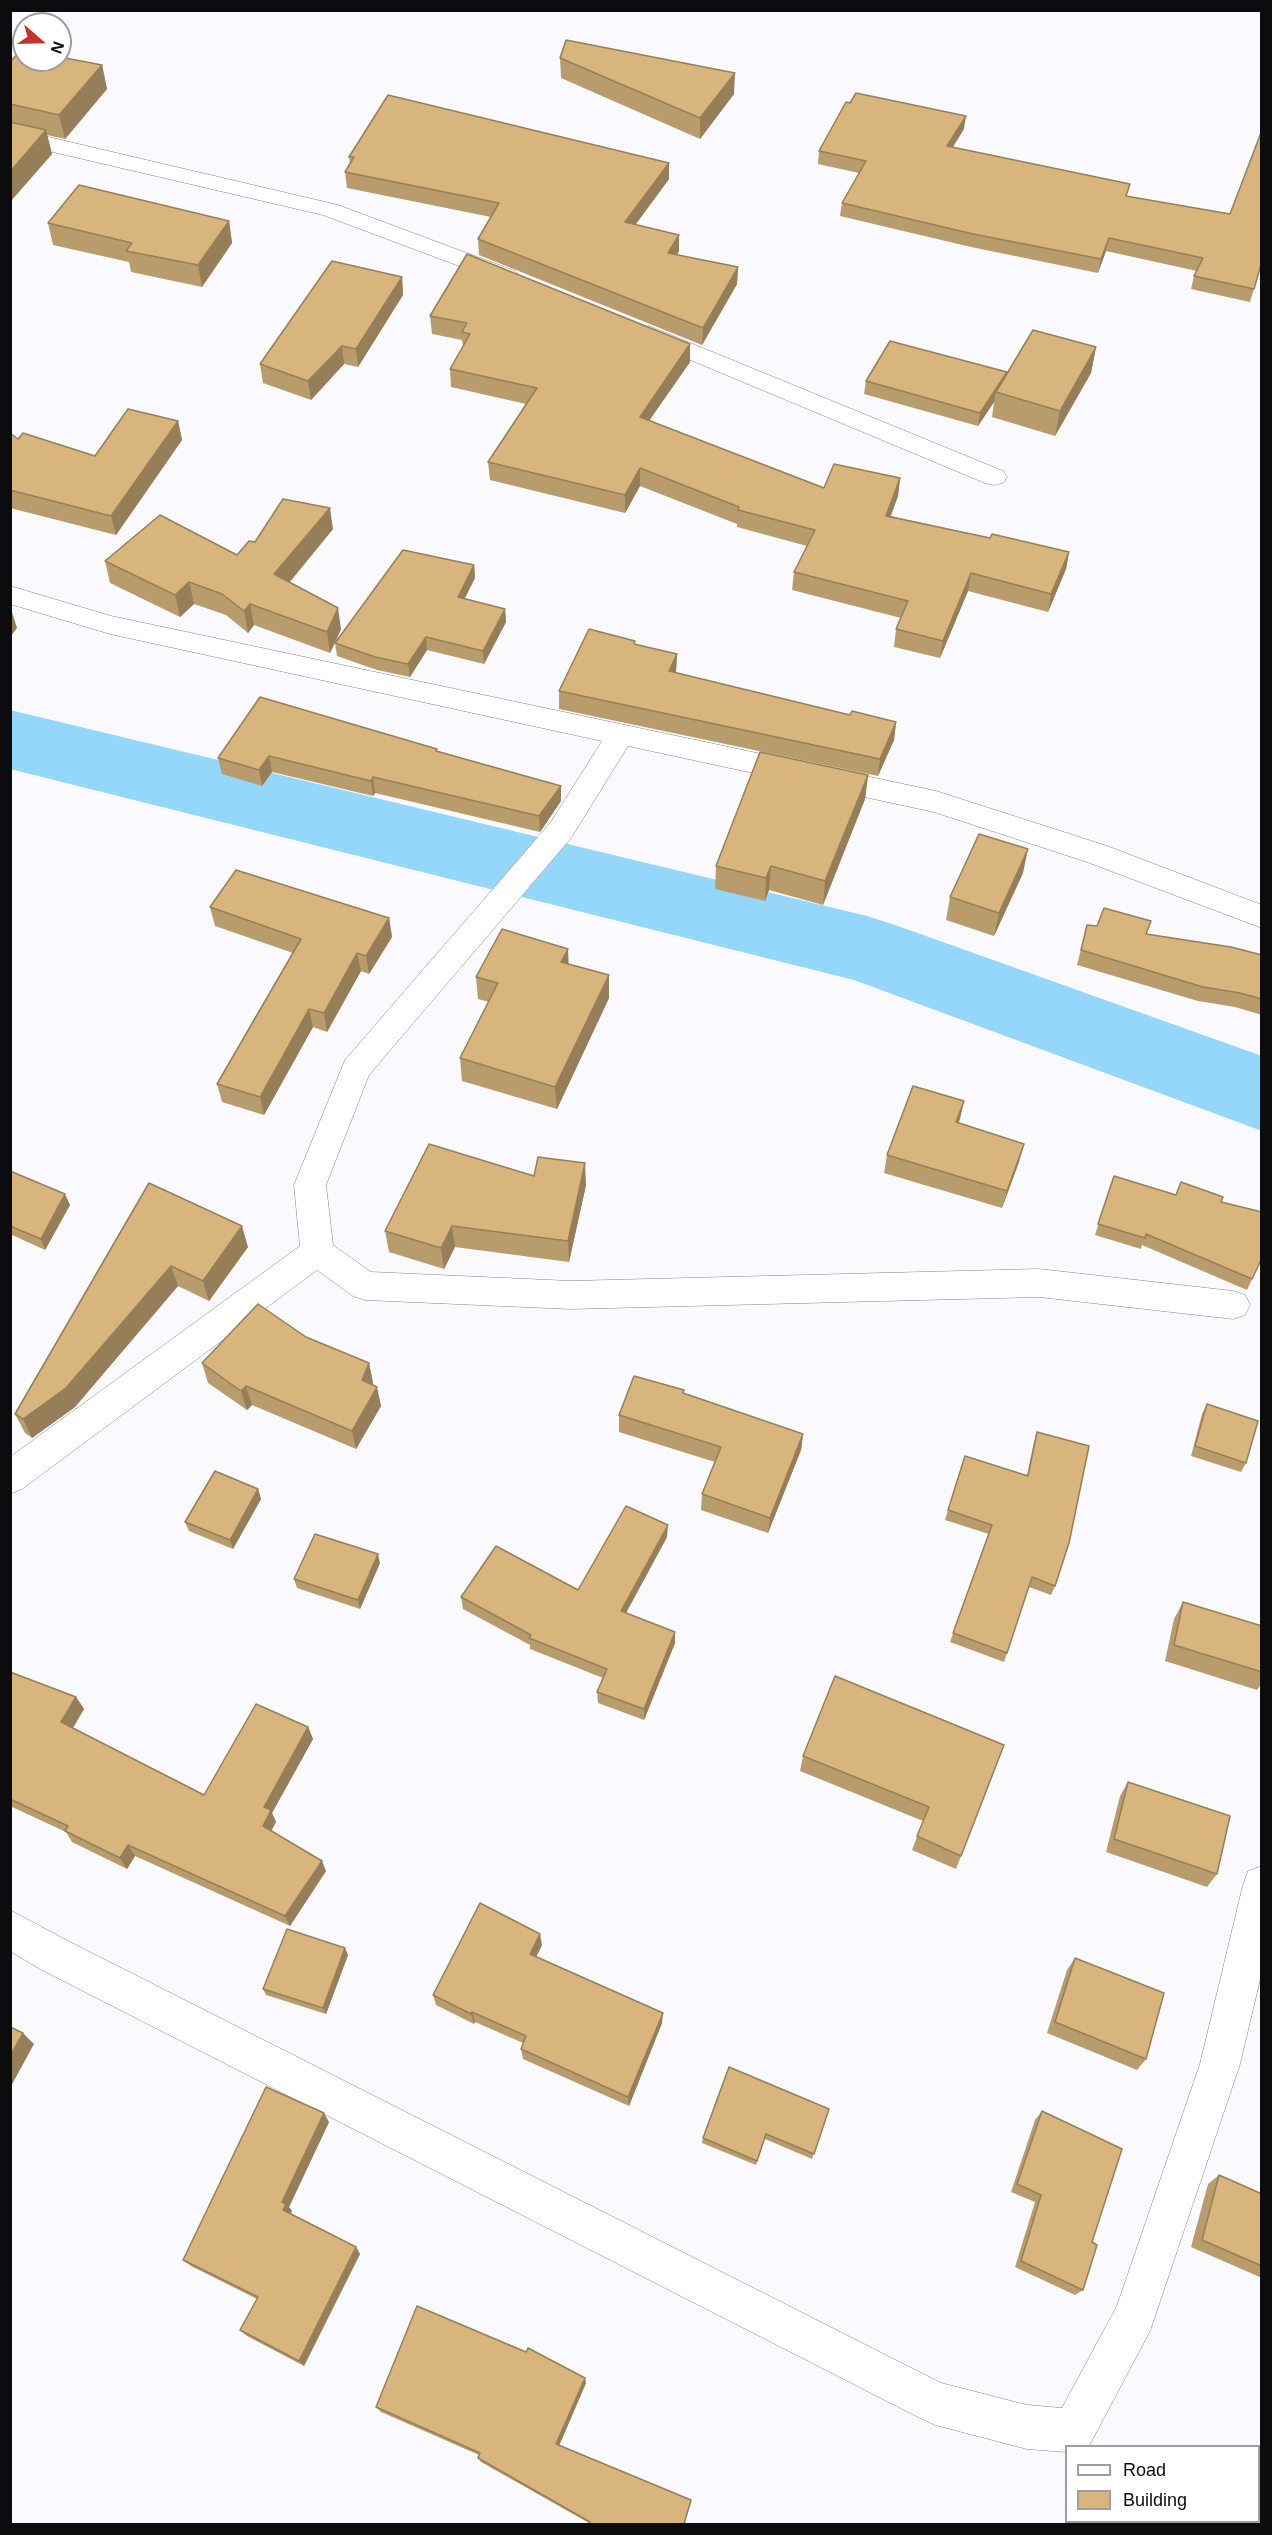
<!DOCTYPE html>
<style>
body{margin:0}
#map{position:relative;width:1272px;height:2535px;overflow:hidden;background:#fafafe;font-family:Helvetica,sans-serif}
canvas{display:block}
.frame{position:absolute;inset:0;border:12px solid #0c0c0e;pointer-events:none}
.legend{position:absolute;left:1065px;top:2445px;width:195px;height:78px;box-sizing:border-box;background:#fff;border:2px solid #9e9e9f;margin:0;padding:8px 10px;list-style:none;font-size:18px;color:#0c0c0e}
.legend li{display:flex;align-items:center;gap:12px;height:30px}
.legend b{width:30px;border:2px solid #9e9e9f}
.north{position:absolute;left:12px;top:12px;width:60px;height:60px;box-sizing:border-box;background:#fff;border:2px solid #9e9e9f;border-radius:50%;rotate:110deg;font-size:16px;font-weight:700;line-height:24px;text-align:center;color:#0c0c0e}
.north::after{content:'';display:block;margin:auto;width:21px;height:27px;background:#c3352c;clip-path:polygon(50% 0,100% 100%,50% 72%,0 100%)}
</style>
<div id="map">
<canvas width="1272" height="2535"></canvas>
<div class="frame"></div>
<ul class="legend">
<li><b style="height:8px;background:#fff"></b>Road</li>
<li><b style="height:16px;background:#d7b57d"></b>Building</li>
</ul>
<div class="north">N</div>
</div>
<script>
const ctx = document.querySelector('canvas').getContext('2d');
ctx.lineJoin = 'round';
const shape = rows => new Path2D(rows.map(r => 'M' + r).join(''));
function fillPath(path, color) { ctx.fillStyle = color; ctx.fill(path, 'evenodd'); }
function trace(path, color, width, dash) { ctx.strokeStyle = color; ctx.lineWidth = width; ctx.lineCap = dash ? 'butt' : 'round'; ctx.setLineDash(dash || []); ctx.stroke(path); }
fillPath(shape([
 [10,710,867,916,898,926,1262,1056,1262,1131,854,980,10,769,10,710]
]), '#95d7fa');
const minor = shape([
 [10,128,338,205,515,271,519,276,515,281,507,283,499,281,323,215,10,142,10,128],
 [649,326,1003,471,1007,477,1003,483,994,485,985,483,640,339,637,334,640,329,649,326],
 [10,586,111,616,936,791,1107,846,1262,905,1262,928,1087,862,934,812,628,746,571,838,369,1075,326,1185,333,1245,371,1272,571,1281,1039,1269,1233,1291,1245,1295,1250,1305,1245,1315,1233,1319,1039,1297,571,1309,365,1300,353,1296,317,1270,22,1489,10,1494,10,1457,300,1246,294,1185,345,1060,551,822,602,741,110,634,10,604,10,586],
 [1262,1866,1262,1971,1240,2064,1150,2331,1089,2446,1066,2446,1066,2452,1027,2449,935,2425,920,2418,40,1969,10,1951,10,1910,68,1941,941,2383,1027,2405,1062,2408,1117,2306,1200,2064,1243,1885,1248,1871,1262,1866]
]);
trace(minor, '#858589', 1);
fillPath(minor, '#fff');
fillPath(shape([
 [560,58,734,94,700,139,561,78],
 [10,62,102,65,107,89,65,139,47,135,52,154,10,202],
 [964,129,953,147,1128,196,1262,262,1250,302,1191,289,1194,276,1197,271,1106,251,1098,273,971,247,840,216,842,203,859,173,818,164,819,151],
 [349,157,669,179,635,225,679,251,677,255,738,267,737,284,702,345,479,255,478,239,491,217,347,188,345,172,350,163],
 [229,221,232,243,202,287,131,272,129,262,53,245,48,223],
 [402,277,403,295,358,367,344,364,311,400,263,383,260,364],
 [430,316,690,344,690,362,649,421,824,488,900,478,898,496,891,516,990,538,1069,552,1066,569,1048,612,968,591,940,658,894,647,896,629,901,618,792,590,794,572,807,546,737,527,737,524,640,486,625,513,490,480,488,462,526,404,451,387,450,369,463,347,462,340,432,334],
 [1096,347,1091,373,1055,436,992,417,994,402,978,426,864,394,866,381,1007,372],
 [178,421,182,440,116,535,10,508,10,433,18,439,95,456],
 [333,529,290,582,341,629,335,643,474,565,475,578,464,599,505,609,506,622,484,664,427,650,410,677,377,670,337,656,335,643,330,653,254,625,248,633,226,615,194,604,180,617,110,583,105,561,237,555,255,542],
 [635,645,677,654,676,673,850,715,896,722,894,740,878,776,559,709,559,691],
 [437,749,437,751,561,786,561,801,540,832,375,793,373,796,272,772,262,786,222,774,218,758],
 [868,775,865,799,823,905,769,890,765,901,715,889,716,866],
 [1023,873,994,936,946,920,950,897],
 [210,907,389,918,392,937,369,974,361,971,327,1032,313,1027,264,1115,222,1102,217,1084,293,953,215,926],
 [1087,925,1147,934,1262,955,1262,1015,1235,1007,1198,1001,1077,965],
 [569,964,609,975,609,998,557,1109,462,1081,460,1058,489,1002,478,999,476,977],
 [964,1101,958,1123,1019,1162,1002,1208,884,1173,887,1155],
 [10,1171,70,1205,45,1250,10,1234],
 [534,1176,586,1185,569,1262,455,1247,444,1269,389,1252,385,1231],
 [1114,1176,1176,1195,1221,1202,1262,1258,1247,1290,1142,1245,1141,1249,1095,1235],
 [149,1183,248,1247,209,1301,178,1286,75,1407,32,1438,25,1433,15,1414],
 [306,1337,369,1363,373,1383,372,1385,381,1406,356,1449,252,1405,247,1410,208,1383,202,1363],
 [684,1390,684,1393,803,1434,801,1450,768,1533,701,1510,702,1494,715,1462,619,1432,619,1415],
 [1207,1404,1246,1463,1241,1472,1191,1456,1202,1414],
 [1037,1432,1055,1586,1051,1595,1029,1587,1004,1662,950,1642,989,1534,945,1520,948,1510,1027,1475,1034,1442],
 [258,1489,261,1499,233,1549,189,1531,185,1522],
 [667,1537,626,1613,675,1643,644,1720,598,1703,597,1692,603,1678,530,1649,530,1645,463,1609,461,1597,578,1590],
 [380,1563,360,1609,297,1588,294,1579],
 [1183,1602,1262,1626,1262,1683,1257,1690,1165,1661,1174,1619],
 [10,1672,76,1697,84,1709,72,1728,204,1795,308,1727,313,1739,272,1813,276,1822,271,1831,326,1871,290,1926,135,1856,127,1869,72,1842,66,1832,10,1806],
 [1004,1745,956,1869,912,1850,923,1821,800,1771,803,1756],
 [1128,1782,1217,1874,1207,1887,1106,1852,1120,1796],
 [542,1945,536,1957,662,2023,629,2106,523,2059,521,2049,523,2043,475,2022,474,2024,436,2005,433,1995],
 [348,1955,326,2014,266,1995,263,1989],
 [1075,1958,1146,2059,1137,2070,1047,2033,1067,1970],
 [829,2109,812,2159,765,2139,756,2165,702,2143,703,2138],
 [1042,2111,1083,2290,1075,2295,1015,2267,1035,2202,1011,2192,1035,2120],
 [329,2122,289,2207,292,2211,290,2213,356,2247,360,2254,304,2366,247,2336,240,2330,257,2299,191,2266,183,2260],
 [1219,2175,1262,2194,1262,2278,1191,2247,1208,2184],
 [526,2352,586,2383,559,2446,691,2500,589,2523,481,2462,478,2458,479,2455,381,2412,376,2407]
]), '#b99c6c');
fillPath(shape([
 [102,65,107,89,65,139,59,115],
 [735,73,734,94,700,139,700,118],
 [966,116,964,129,945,159,947,146],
 [46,130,52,154,10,202,10,172],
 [669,163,669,179,625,239,625,222],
 [229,221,232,243,202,287,198,265],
 [679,235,679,251,667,270,668,253],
 [1109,238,1106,251,1098,273,1101,259],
 [738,267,737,284,702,345,703,328],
 [402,277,403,295,358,367,356,349],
 [690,344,690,362,639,435,640,417],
 [342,346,344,364,311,400,308,381],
 [1096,347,1091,373,1055,436,1060,411],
 [1007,372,996,392,994,402,978,426,980,413],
 [178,421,182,440,116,535,111,516],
 [640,468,640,486,625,513,625,495],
 [900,478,898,496,884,533,886,516],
 [330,508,333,529,278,596,274,574],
 [1069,552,1066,569,1048,612,1051,594],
 [474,565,475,578,459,610,458,597],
 [971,573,968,591,940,658,943,641],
 [189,582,194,604,180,617,175,595],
 [250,604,254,625,248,633,244,611],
 [338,608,341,629,330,653,327,632],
 [11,609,17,628,10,637,10,610],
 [505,609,506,622,484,664,483,651],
 [426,637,427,650,410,677,408,664],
 [677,654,676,671,669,689,669,671],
 [896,722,894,740,878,776,880,759],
 [269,756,272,772,262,786,259,770],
 [868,775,865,799,823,905,825,881],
 [373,777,375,793,373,796,371,781],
 [561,786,561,801,540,832,539,816],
 [1028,849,1023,873,994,936,999,913],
 [771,866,769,890,765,901,766,878],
 [389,918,392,937,369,974,366,956],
 [568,949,569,972,561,962],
 [357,953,361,971,327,1032,324,1013],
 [609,975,609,998,557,1109,555,1087],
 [309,1009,313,1027,264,1115,260,1097],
 [964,1101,960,1119,952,1140,956,1122],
 [1024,1144,1019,1162,1002,1208,1007,1191],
 [585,1163,586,1185,569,1262,568,1241],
 [65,1194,70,1205,45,1250,41,1239],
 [242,1226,248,1247,209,1301,203,1281],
 [452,1226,455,1247,444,1269,441,1248],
 [171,1266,178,1286,75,1407,32,1438,23,1419],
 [369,1363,373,1383,366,1399,362,1380],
 [246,1386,252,1405,247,1410,241,1391],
 [377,1387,381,1406,356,1449,352,1431],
 [803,1434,801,1450,768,1533,770,1518],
 [258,1489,261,1499,233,1549,230,1540],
 [668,1525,667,1537,621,1622,621,1611],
 [378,1554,380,1563,360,1609,358,1600],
 [675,1632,675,1643,644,1720,644,1709],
 [76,1697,84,1709,69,1735,61,1722],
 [308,1727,313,1739,272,1813,276,1822,268,1837,263,1826,264,1807],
 [128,1845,135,1856,127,1869,120,1858],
 [322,1861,326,1871,290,1926,285,1916],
 [540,1934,542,1945,532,1965,530,1954],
 [345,1948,348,1955,326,2014,323,2008],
 [472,2012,475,2022,474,2024,471,2014],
 [663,2013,662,2023,629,2106,628,2097],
 [23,2033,34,2044,10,2088,10,2056],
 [324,2113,329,2122,289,2207,292,2211,289,2217,283,2210,282,2202],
 [356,2247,360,2254,304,2366,299,2361],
 [585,2378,586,2383,558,2448,556,2444]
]), '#967f58');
const building = shape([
 [566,40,735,73,700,118,560,58,566,40],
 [21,50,24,50,24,60,60,60,60,57,102,65,59,115,10,104,10,62,21,50],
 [856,93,966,116,947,146,1130,184,1126,196,1230,214,1262,130,1262,261,1254,289,1194,276,1203,258,1109,238,1101,259,973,234,842,203,866,161,819,151,846,102,850,103,856,93],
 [388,95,669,163,625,222,679,235,668,253,738,267,703,328,478,239,499,203,345,172,354,157,349,157,388,95],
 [10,122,46,130,10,172,10,122],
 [79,185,229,221,198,265,126,251,132,243,48,223,79,185],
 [467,254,690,344,640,417,824,488,834,464,900,478,886,516,990,538,992,534,1069,552,1051,594,971,573,943,641,896,629,908,601,794,572,815,530,738,510,739,507,640,468,625,495,488,462,537,388,450,369,470,334,462,332,467,323,430,316,467,254],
 [332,261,402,277,356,349,342,346,308,381,260,364,332,261],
 [1033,330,1096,347,1060,411,996,392,1033,330],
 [890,341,1007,372,980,413,866,381,890,341],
 [128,409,178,421,111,516,10,490,10,433,18,439,23,433,95,456,128,409],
 [283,499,330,508,274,574,338,608,327,632,250,604,244,611,222,594,189,582,175,595,105,561,160,515,237,555,249,541,255,542,283,499],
 [403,550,474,565,458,597,505,609,483,651,426,637,408,664,375,657,335,643,403,550],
 [589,629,635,641,634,644,677,654,669,671,850,715,852,711,896,722,880,759,559,691,589,629],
 [260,697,437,749,436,751,561,786,539,816,373,777,371,781,269,756,259,770,218,758,260,697],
 [760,752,868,775,825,881,771,866,766,878,716,866,760,752],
 [979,834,1028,849,999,913,950,897,979,834],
 [236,870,389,918,366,956,357,953,324,1013,309,1009,260,1097,217,1084,301,939,210,907,236,870],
 [1104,908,1151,921,1146,934,1231,947,1262,955,1262,999,1240,993,1203,987,1081,950,1087,925,1097,926,1104,908],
 [502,929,568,949,561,962,609,975,555,1087,460,1058,498,983,476,977,502,929],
 [913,1086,964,1101,956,1122,1024,1144,1007,1191,887,1155,913,1086],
 [429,1144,534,1176,538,1157,585,1163,568,1241,452,1226,441,1248,385,1231,429,1144],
 [10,1171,65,1194,41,1239,10,1226,10,1171],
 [1114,1176,1176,1195,1181,1182,1223,1197,1221,1202,1262,1212,1262,1258,1252,1279,1146,1234,1145,1238,1098,1224,1114,1176],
 [149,1183,242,1226,203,1281,171,1266,66,1388,23,1419,15,1414,149,1183],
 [258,1304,306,1337,369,1363,362,1380,377,1387,352,1431,246,1386,241,1391,202,1363,258,1304],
 [634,1376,684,1390,683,1393,803,1434,770,1518,702,1494,721,1447,619,1415,634,1376],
 [1207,1404,1258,1421,1246,1463,1195,1446,1207,1404],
 [1037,1432,1089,1446,1069,1543,1055,1586,1032,1577,1007,1653,953,1633,992,1525,948,1510,965,1456,1028,1476,1037,1432],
 [215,1471,258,1489,230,1540,185,1522,215,1471],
 [626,1506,668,1525,621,1611,675,1632,644,1709,597,1692,607,1669,529,1638,531,1635,461,1597,496,1546,578,1590,626,1506],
 [315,1534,378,1554,358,1600,294,1579,315,1534],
 [1183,1602,1262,1626,1262,1672,1174,1645,1183,1602],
 [10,1672,76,1697,61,1722,204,1795,256,1704,308,1727,264,1807,271,1810,263,1826,322,1861,285,1916,128,1845,120,1858,65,1831,68,1826,10,1799,10,1672],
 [835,1676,1004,1745,961,1856,917,1836,929,1807,803,1756,835,1676],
 [1128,1782,1230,1816,1217,1874,1114,1839,1128,1782],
 [480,1903,540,1934,530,1954,663,2013,628,2097,521,2049,526,2036,472,2012,471,2014,433,1995,480,1903],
 [287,1929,345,1948,323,2008,263,1989,287,1929],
 [1075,1958,1164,1993,1146,2059,1055,2022,1075,1958],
 [10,2027,23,2033,10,2056,10,2027],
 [729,2067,829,2109,814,2154,766,2134,757,2161,703,2138,729,2067],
 [266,2087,324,2113,282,2202,286,2204,283,2210,356,2247,299,2361,240,2330,258,2297,183,2260,266,2087],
 [1042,2111,1122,2149,1092,2242,1097,2245,1083,2290,1021,2261,1041,2195,1017,2184,1042,2111],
 [1219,2175,1262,2194,1262,2266,1202,2240,1219,2175],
 [417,2306,526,2352,528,2348,585,2378,556,2444,691,2500,684,2524,589,2524,590,2522,478,2458,480,2453,376,2407,417,2306]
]);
fillPath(building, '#d7b57d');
trace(building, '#967f58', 1.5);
</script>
